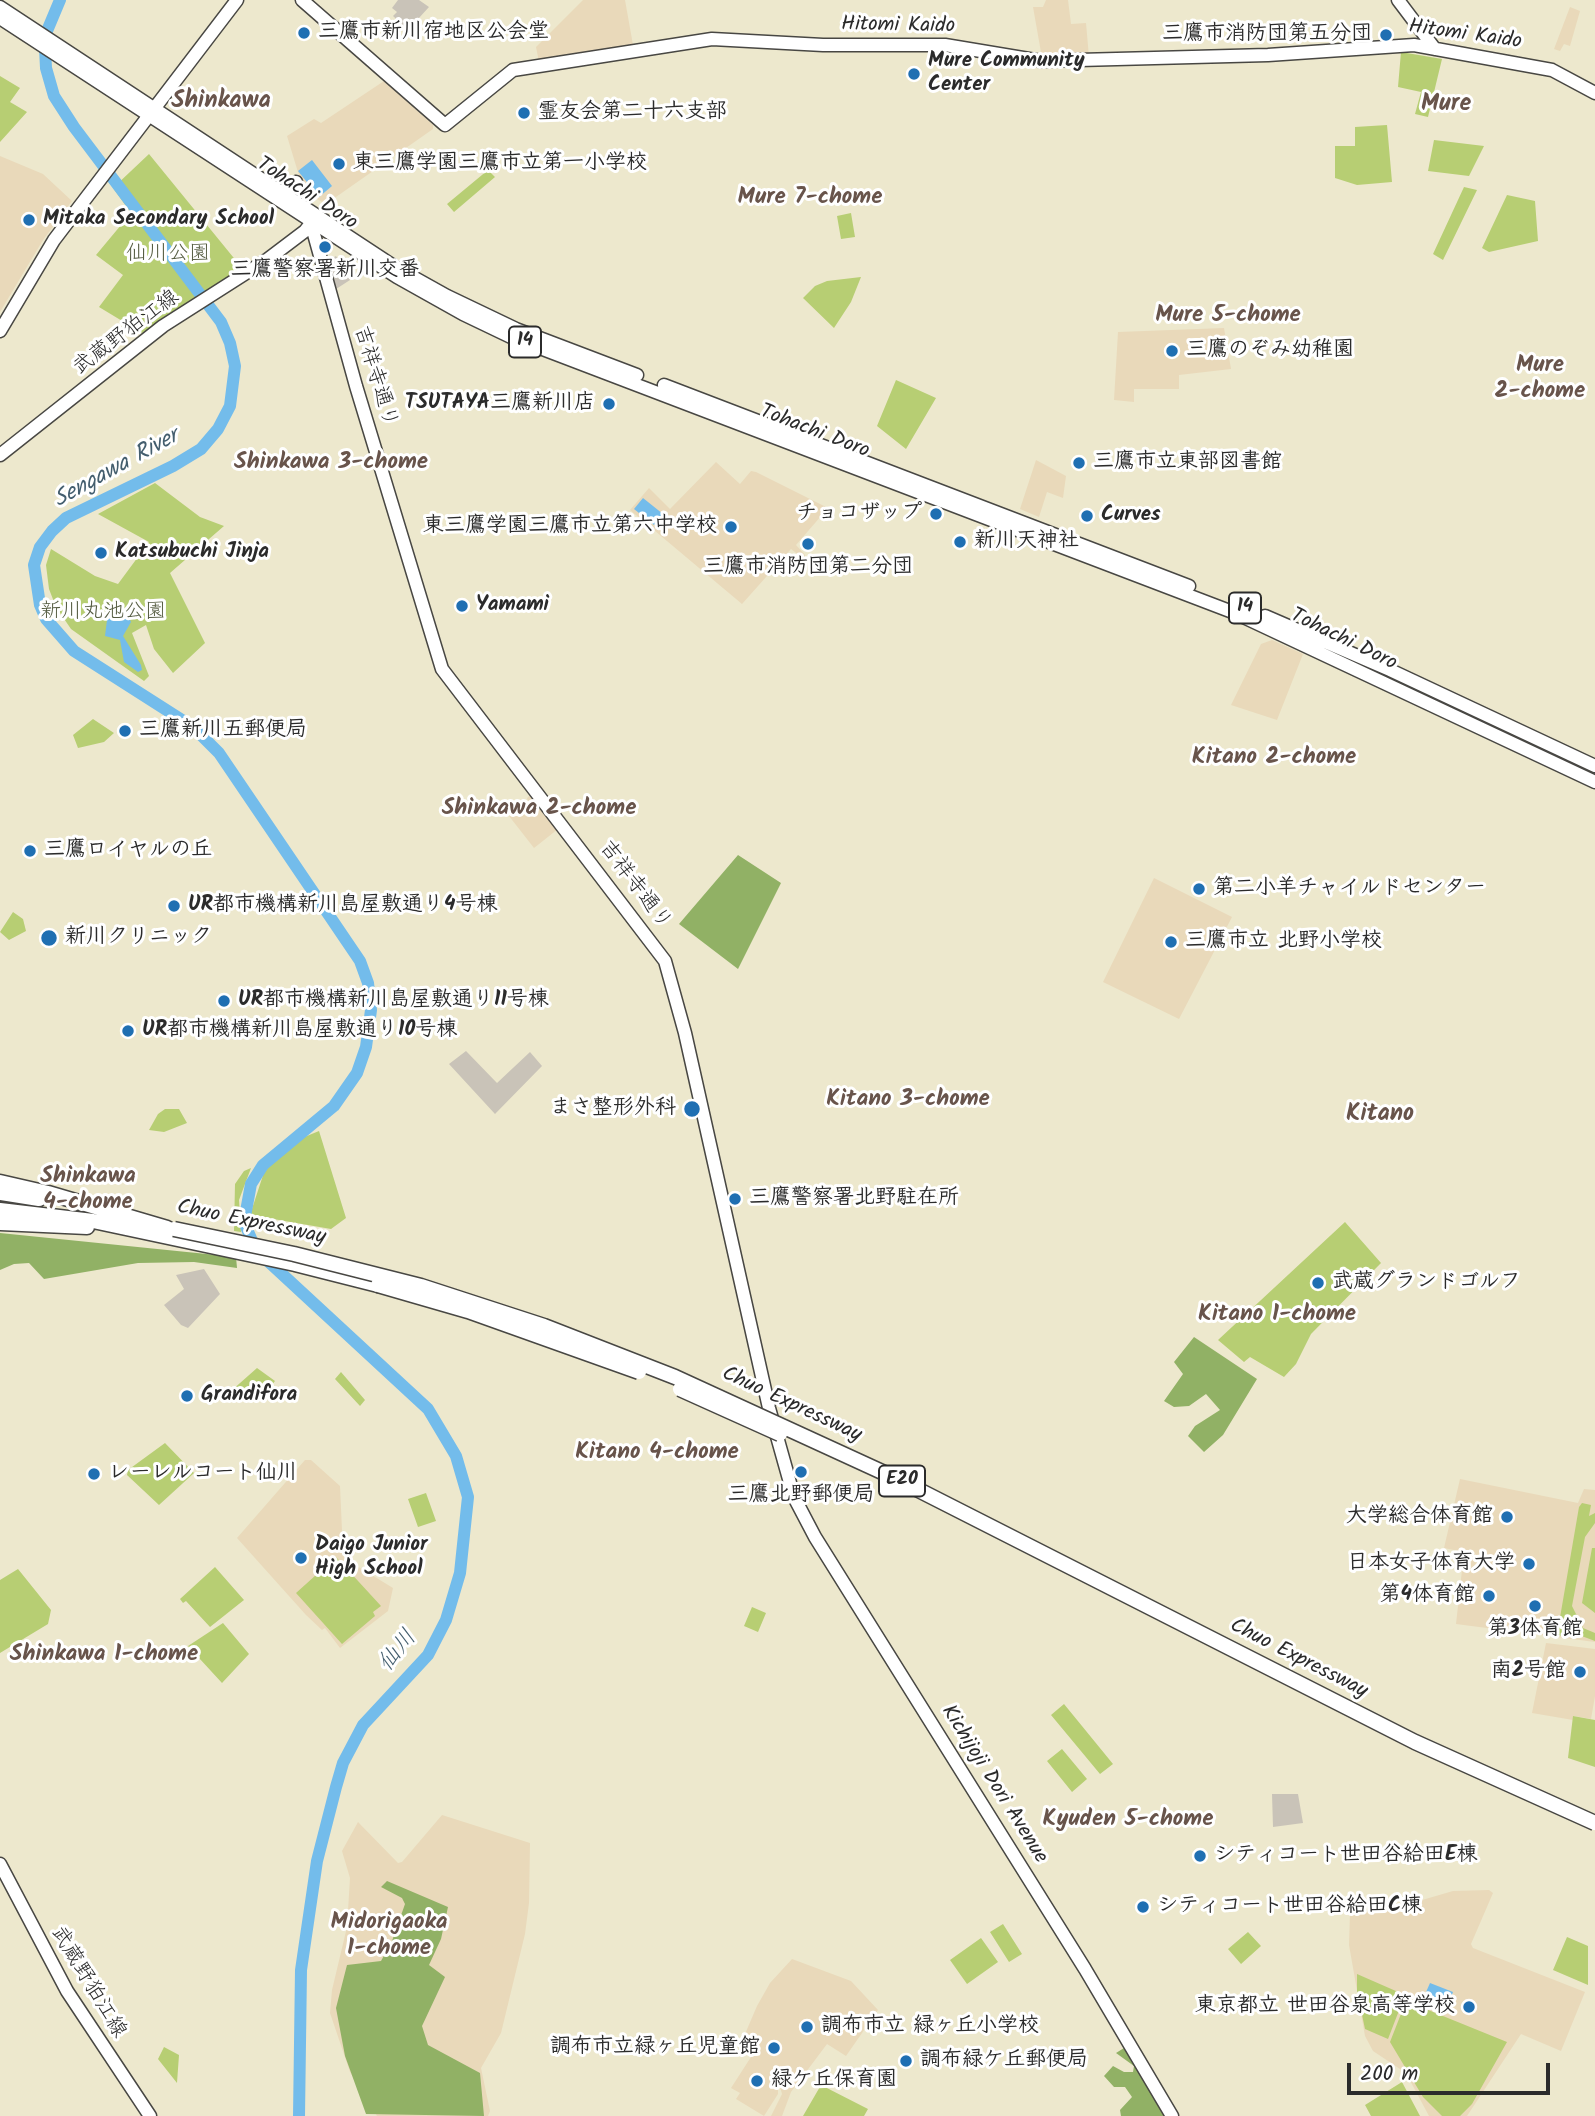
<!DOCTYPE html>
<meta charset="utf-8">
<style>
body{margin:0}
#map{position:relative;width:1595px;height:2116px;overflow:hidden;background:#ede8cd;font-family:Kalam,sans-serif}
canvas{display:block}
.scale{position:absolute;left:1347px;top:2063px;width:203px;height:32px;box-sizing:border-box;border:4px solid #2b2b2b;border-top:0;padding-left:9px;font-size:21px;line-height:24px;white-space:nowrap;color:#2b2b2b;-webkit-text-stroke:5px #fff;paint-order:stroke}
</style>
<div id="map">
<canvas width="1595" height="2116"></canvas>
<div class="scale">200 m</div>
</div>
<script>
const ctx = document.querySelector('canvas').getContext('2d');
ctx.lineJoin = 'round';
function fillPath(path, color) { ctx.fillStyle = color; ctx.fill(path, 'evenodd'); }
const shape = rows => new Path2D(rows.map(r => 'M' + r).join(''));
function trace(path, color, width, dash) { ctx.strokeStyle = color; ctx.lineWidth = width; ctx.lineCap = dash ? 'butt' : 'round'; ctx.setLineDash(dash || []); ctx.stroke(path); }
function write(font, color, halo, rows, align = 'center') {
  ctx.font = font + ' Kalam,"Klee One",sans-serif'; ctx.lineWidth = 6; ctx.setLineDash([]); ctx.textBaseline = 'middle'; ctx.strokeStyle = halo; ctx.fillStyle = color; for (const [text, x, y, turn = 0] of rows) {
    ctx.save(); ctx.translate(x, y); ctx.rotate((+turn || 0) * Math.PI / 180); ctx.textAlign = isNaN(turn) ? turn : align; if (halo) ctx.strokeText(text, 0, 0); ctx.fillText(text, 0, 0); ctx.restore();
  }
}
fillPath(shape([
 [583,0,625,0,633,45,539,62,536,47],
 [1046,0,1068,0,1071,24,1086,23,1089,57,1042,58,1033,7,1043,7],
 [1570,7,1580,11,1570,46,1564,44,1560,51,1554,49],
 [384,81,433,125,433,129,326,204,304,192,287,136,314,119,321,123],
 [0,156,43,174,72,201,43,240,0,312],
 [1224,328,1231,369,1179,375,1179,389,1134,389,1134,402,1114,400,1118,332],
 [1036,460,1066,476,1063,498,1047,492,1039,517,1020,509],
 [716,462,740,484,751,471,756,472,828,508,796,545,805,555,804,559,791,549,742,604,630,510,649,488,670,509],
 [1272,640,1303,654,1277,720,1231,705,1261,644],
 [532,794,558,829,534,848,509,816,528,801,527,798],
 [1154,878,1232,917,1179,1019,1103,982],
 [305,1460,311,1460,340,1486,343,1553,352,1563,393,1588,388,1611,340,1648,325,1628,322,1630,306,1615,237,1538],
 [1460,1479,1578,1503,1584,1489,1595,1490,1595,1642,1456,1624,1464,1552,1444,1548],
 [1546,1643,1595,1649,1595,1696,1591,1719,1574,1716,1573,1720,1532,1713],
 [442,1815,530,1843,529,1903,525,1934,501,2033,481,2068,490,2111,488,2116,377,2116,350,2072,330,2013,332,1990,347,1927,350,1878,342,1851,358,1822,398,1863,402,1862],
 [1489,1890,1493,1893,1471,1944,1473,1948,1585,1992,1561,2051,1521,2034,1467,2116,1429,2116,1406,2073,1373,2051,1365,2036,1349,1945,1350,1914,1405,1905,1453,1891],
 [792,1959,851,1981,878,2010,846,2056,827,2044,791,2092,782,2116,771,2116,782,2094,778,2080,778,2094,764,2116,736,2099,740,2093,731,2088,751,2057,739,2048,757,2006,770,1983]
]), '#e9d9ba');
fillPath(shape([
 [398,0,419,0,429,7,408,30,393,16,397,12,392,8],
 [336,256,350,280,333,291,325,263],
 [466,1051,497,1083,530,1052,542,1066,495,1114,449,1064],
 [204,1269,220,1294,188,1328,181,1325,164,1305,184,1289,176,1275],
 [1272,1794,1298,1794,1303,1823,1273,1827]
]), '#c9c3b8');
fillPath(shape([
 [1401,52,1442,59,1428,117,1415,114,1421,92,1398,87],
 [0,76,20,88,10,102,27,112,0,142],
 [1387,125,1392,182,1357,185,1335,178,1335,146,1355,146,1355,127],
 [1434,140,1484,146,1469,176,1428,171],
 [149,154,242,268,142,333,99,307,123,275,96,255,131,213,113,188],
 [488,170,495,177,454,212,447,204],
 [1464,187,1477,190,1443,260,1433,254],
 [1507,195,1535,201,1538,241,1489,252,1482,248],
 [851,213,855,237,841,239,837,216],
 [861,277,851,302,834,328,803,298,815,286,827,281],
 [896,380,936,398,906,449,877,426],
 [155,483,200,517,224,526,170,573,205,643,173,673,154,649,146,625,132,633,149,676,144,681,71,629,56,607,49,589,46,565,51,549,95,576,118,584,149,542,98,514],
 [93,719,114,733,104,742,78,748,73,735],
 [13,912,23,919,26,931,9,940,0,932],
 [165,1109,179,1109,187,1123,164,1132,149,1130,158,1114],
 [319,1131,346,1218,331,1229,250,1215,267,1163,297,1140],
 [251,1168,239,1200,241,1232,234,1231,235,1184,244,1171],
 [1345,1222,1381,1263,1311,1334,1296,1364,1284,1377,1250,1357,1244,1362,1218,1340],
 [257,1368,275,1381,264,1395,255,1389,245,1400,231,1391],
 [341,1372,365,1400,360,1406,335,1379],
 [165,1443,194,1473,159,1505,127,1475,128,1470],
 [426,1493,436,1521,418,1527,408,1499],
 [1582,1503,1591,1505,1589,1516,1595,1513,1595,1523,1585,1537,1572,1606,1583,1628,1595,1633,1595,1641,1579,1635,1570,1626,1567,1637,1557,1635,1579,1507],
 [1592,1548,1595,1548,1595,1613,1582,1603],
 [336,1557,381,1606,373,1612,375,1616,342,1644,296,1593],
 [215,1567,244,1600,210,1627,186,1601,183,1603,180,1599],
 [18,1569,51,1610,48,1624,0,1653,0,1580],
 [752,1607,766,1613,758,1632,744,1626],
 [223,1623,249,1654,222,1683,188,1646],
 [1064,1704,1113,1764,1100,1774,1051,1715],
 [1573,1716,1595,1720,1595,1767,1568,1758],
 [1062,1749,1087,1779,1072,1792,1047,1761],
 [1003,1924,1022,1954,1009,1962,990,1932],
 [1248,1932,1261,1946,1241,1964,1228,1949],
 [1567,1937,1588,1946,1588,1985,1553,1970],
 [981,1938,998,1962,967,1984,950,1960],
 [1357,1974,1405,1995,1388,2039,1365,2029,1357,1991],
 [1406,2001,1507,2042,1472,2104,1460,2116,1442,2116,1423,2097,1390,2042],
 [164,2047,179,2055,177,2083,158,2059],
 [1402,2082,1420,2116,1371,2116,1365,2105],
 [821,2085,868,2109,864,2116,803,2116]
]), '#b7ce73');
fillPath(shape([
 [738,855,781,883,738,969,679,924],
 [0,1233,236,1257,237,1268,194,1262,138,1263,44,1279,29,1263,14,1264,0,1270],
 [1194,1337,1257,1379,1223,1435,1204,1452,1188,1436,1195,1426,1220,1410,1206,1394,1189,1406,1174,1407,1164,1401,1183,1374,1174,1362],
 [387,1881,448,1907,441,1939,429,1965,445,1977,422,2026,428,2045,480,2073,484,2116,366,2114,345,2056,336,2008,347,1965,381,1961,392,1941,405,1904,402,1898,381,1887],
 [1124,2048,1164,2116,1121,2116,1120,2110,1132,2097,1125,2087,1114,2087,1104,2076,1113,2066,1124,2072,1133,2072,1134,2066,1116,2053]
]), '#91b165');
fillPath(shape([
 [312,160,332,186,319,197,298,171],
 [643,498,663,514,654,525,634,509],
 [117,606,126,611,131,622,123,636,141,665,142,670,138,672,124,662,120,640,105,636,108,612],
 [1430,1983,1453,1992,1447,2008,1423,1999]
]), '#73bceb');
trace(shape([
 [60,0,47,31,45,48,46,68,54,96,74,127,221,322,230,343,235,366,230,406,218,429,201,449,173,466,66,518,52,531,40,547,34,565,40,605,46,619,74,651,193,727,219,753,360,961,368,983,371,1010,366,1047,357,1073,334,1106,263,1165,251,1184,244,1222,256,1250,428,1409,456,1456,468,1497,460,1573,446,1620,428,1655,363,1725,343,1763,336,1787,317,1861,301,1970,299,2116]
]), '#73bceb', 12);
const secondary = shape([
 [302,0,445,125,513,70,712,39,823,45,945,45,1041,61,1268,55,1414,45,1552,70,1595,93],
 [1398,0,1435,49],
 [309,216,356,386,442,669,665,961,685,1033,769,1408,794,1497,815,1537,1085,1969,1172,2116],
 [0,331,54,240,237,0],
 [0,455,163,326,268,259,305,231,312,222],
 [0,1864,67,1991,150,2116]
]);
const primary = shape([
 [0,7,395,267,447,296,516,329,637,375],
 [0,18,397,277,463,314,511,337,1235,613,1595,782],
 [280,191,289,191,296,182],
 [664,385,1189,586],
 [1265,616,1390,670,1595,766]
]);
const highway = shape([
 [0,1182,48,1193,167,1228],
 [0,1193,39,1199],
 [0,1210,93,1221,295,1264,378,1285],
 [0,1223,87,1227]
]);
trace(secondary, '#484743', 15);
trace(primary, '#484743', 15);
trace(highway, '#484743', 17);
trace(secondary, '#fff', 12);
trace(primary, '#fff', 12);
trace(highway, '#fff', 14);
const highwayBridge = shape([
 [174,1229,294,1254,421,1286,544,1326,675,1377,893,1477,1415,1742,1595,1823],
 [378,1285,468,1311,639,1372],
 [680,1389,780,1434]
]);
trace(highwayBridge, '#484743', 17, []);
trace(highwayBridge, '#fff', 14);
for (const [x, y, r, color] of [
 [304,33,7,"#1f6fb2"],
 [1386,35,7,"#1f6fb2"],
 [914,74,7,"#1f6fb2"],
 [524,113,7,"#1f6fb2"],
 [339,164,7,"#1f6fb2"],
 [29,220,7,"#1f6fb2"],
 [325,247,7,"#1f6fb2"],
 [1172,351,7,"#1f6fb2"],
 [609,404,7,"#1f6fb2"],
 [1079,463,7,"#1f6fb2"],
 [936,514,7,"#1f6fb2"],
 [1087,516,7,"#1f6fb2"],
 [731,527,7,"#1f6fb2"],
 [960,542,7,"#1f6fb2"],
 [808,544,7,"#1f6fb2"],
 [101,553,7,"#1f6fb2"],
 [462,606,7,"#1f6fb2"],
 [125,731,7,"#1f6fb2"],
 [30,851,7,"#1f6fb2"],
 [1199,889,7,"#1f6fb2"],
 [174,906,7,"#1f6fb2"],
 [49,938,9,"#1f6fb2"],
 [1171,942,7,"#1f6fb2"],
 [224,1001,7,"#1f6fb2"],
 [128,1031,7,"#1f6fb2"],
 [692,1109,9,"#1f6fb2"],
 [735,1199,7,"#1f6fb2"],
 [1318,1283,7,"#1f6fb2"],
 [187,1396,7,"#1f6fb2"],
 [801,1472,7,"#1f6fb2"],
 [94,1474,7,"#1f6fb2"],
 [1507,1517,7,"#1f6fb2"],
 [301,1558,7,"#1f6fb2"],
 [1529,1564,7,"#1f6fb2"],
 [1489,1596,7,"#1f6fb2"],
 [1535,1606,7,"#1f6fb2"],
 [1580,1672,7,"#1f6fb2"],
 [1200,1856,7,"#1f6fb2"],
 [1143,1907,7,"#1f6fb2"],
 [1469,2007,7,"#1f6fb2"],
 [807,2027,7,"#1f6fb2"],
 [774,2048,7,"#1f6fb2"],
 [906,2061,7,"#1f6fb2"],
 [757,2081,7,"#1f6fb2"]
]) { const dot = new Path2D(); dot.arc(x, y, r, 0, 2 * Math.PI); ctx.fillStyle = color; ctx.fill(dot); trace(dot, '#fff', 2.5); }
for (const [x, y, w] of [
 [525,342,32],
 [1245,608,32],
 [902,1481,46]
]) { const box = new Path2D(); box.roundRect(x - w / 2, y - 15.5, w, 31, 5); ctx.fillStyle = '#fff'; ctx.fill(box); trace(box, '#2b2b2b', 2); }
write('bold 19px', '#2b2b2b', null, [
 ["14",525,342],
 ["14",1245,608],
 ["E20",902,1481]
]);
write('21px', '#2b2b2b', '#fff', [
 ["Hitomi Kaido",898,27,1],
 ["Hitomi Kaido",1465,36,8],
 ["Tohachi Doro",306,195,33],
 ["武蔵野狛江線",127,334,-37],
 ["吉祥寺通り",374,377,73],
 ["Tohachi Doro",814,433,21],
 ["Tohachi Doro",1343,641,26],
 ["吉祥寺通り",634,886,53],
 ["Chuo Expressway",251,1224,12],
 ["Chuo Expressway",791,1406,25],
 ["Chuo Expressway",1298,1660,27],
 ["Kichijoji Dori Avenue",993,1785,58],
 ["武蔵野狛江線",87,1983,59]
]);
write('bold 21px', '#2b2b2b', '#fff', [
 ["三鷹市新川宿地区公会堂",318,33],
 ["三鷹市消防団第五分団",1372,35,"right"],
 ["Mure Community",928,62],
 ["Center",928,86],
 ["霊友会第二十六支部",538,113],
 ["東三鷹学園三鷹市立第一小学校",353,164],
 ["Mitaka Secondary School",43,220],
 ["三鷹警察署新川交番",325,271,"center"],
 ["三鷹のぞみ幼稚園",1186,351],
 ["TSUTAYA三鷹新川店",595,404,"right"],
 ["三鷹市立東部図書館",1093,463],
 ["チョコザップ",922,514,"right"],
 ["Curves",1101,516],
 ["東三鷹学園三鷹市立第六中学校",717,527,"right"],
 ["新川天神社",974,542],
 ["Katsubuchi Jinja",115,553],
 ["三鷹市消防団第二分団",808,568,"center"],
 ["Yamami",476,606],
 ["三鷹新川五郵便局",139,731],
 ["三鷹ロイヤルの丘",44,851],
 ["第二小羊チャイルドセンター",1213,889],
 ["UR都市機構新川島屋敷通り4号棟",188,906],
 ["新川クリニック",65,938],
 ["三鷹市立 北野小学校",1185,942],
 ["UR都市機構新川島屋敷通り11号棟",238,1001],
 ["UR都市機構新川島屋敷通り10号棟",142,1031],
 ["まさ整形外科",676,1109,"right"],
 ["三鷹警察署北野駐在所",749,1199],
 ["武蔵グランドゴルフ",1332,1283],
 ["Grandifora",201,1396],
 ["レーレルコート仙川",108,1474],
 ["三鷹北野郵便局",801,1496,"center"],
 ["大学総合体育館",1493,1517,"right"],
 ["Daigo Junior",315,1546],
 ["High School",315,1570],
 ["日本女子体育大学",1515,1564,"right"],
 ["第4体育館",1475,1596,"right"],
 ["第3体育館",1535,1630,"center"],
 ["南2号館",1566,1672,"right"],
 ["シティコート世田谷給田E棟",1214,1856],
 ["シティコート世田谷給田C棟",1157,1907],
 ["東京都立 世田谷泉高等学校",1455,2007,"right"],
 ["調布市立 緑ヶ丘小学校",821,2027],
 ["調布市立緑ヶ丘児童館",760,2048,"right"],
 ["調布緑ケ丘郵便局",920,2061],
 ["緑ケ丘保育園",771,2081]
], 'left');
write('21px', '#555c41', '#fff', [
 ["仙川公園",168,255],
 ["新川丸池公園",103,613]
]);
write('bold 23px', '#68544b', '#fff', [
 ["Mure 7-chome",810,199],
 ["Mure 5-chome",1228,317],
 ["Mure",1540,367],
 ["2-chome",1540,393],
 ["Shinkawa 3-chome",331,464],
 ["Kitano 2-chome",1274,759],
 ["Shinkawa 2-chome",539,810],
 ["Kitano 3-chome",908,1101],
 ["Shinkawa",88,1178],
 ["4-chome",88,1204],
 ["Kitano 1-chome",1277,1316],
 ["Kitano 4-chome",657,1454],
 ["Shinkawa 1-chome",104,1656],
 ["Kyuden 5-chome",1128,1821],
 ["Midorigaoka",389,1924],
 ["1-chome",389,1950]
]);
write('italic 23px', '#445e6e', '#fff', [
 ["Sengawa River",117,470,-29],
 ["仙川",399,1652,-51]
]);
write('bold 24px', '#68544b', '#fff', [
 ["Shinkawa",221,103],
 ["Mure",1446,106],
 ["Kitano",1380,1116]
]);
</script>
